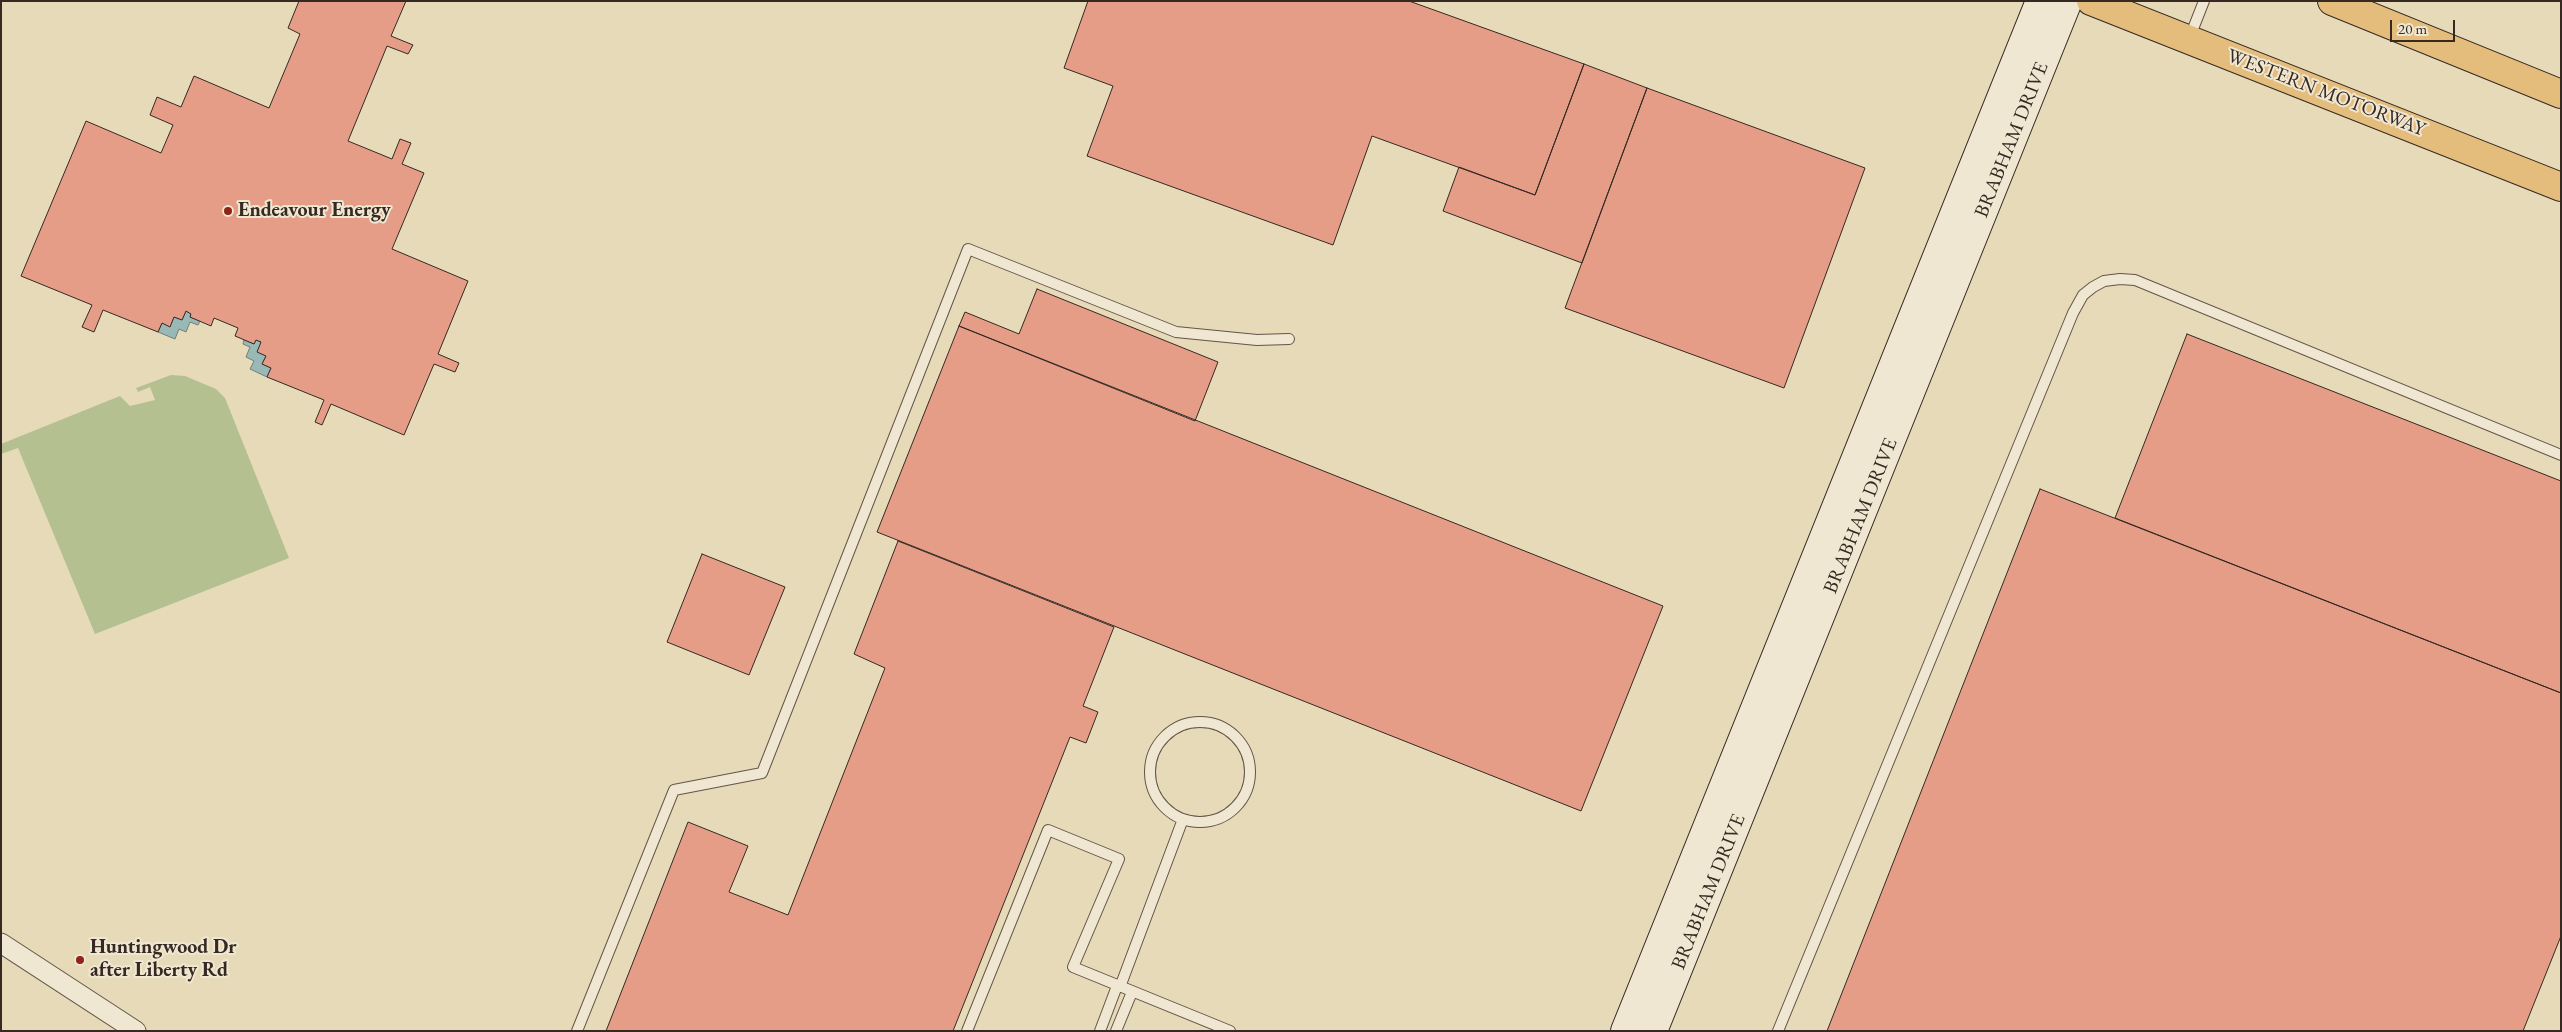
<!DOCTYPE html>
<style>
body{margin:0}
#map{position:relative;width:2562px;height:1032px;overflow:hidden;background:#e7dab8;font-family:"EB Garamond",serif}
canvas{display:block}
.frame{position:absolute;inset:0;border:2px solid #352922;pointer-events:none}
.scale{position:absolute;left:2390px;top:20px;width:65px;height:22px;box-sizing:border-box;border:2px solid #352922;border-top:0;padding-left:6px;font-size:15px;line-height:18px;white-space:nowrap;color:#352922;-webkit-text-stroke:4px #efe7d1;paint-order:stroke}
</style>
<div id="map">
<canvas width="2562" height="1032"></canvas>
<div class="frame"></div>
<div class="scale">20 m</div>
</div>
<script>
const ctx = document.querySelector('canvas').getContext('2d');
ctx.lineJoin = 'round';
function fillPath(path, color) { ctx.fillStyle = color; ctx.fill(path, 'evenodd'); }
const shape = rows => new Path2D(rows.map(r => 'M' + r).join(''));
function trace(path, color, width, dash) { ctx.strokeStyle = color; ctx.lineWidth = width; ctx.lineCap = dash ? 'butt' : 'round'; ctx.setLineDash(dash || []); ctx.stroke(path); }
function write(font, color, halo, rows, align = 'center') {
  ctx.font = font + ' "EB Garamond",serif'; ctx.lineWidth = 4; ctx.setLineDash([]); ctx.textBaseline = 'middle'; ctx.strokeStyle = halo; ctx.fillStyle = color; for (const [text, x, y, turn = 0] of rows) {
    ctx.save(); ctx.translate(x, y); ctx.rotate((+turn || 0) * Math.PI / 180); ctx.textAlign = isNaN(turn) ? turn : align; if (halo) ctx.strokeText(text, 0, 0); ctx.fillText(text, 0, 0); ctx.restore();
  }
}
fillPath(shape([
 [171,375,185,376,216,389,225,398,289,558,95,634,18,448,1,454,1,444,120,396,130,406,155,400,150,387,138,392,136,388]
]), '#b4c090');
const water = shape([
 [186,311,191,314,190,317,200,321,198,325,190,322,186,332,179,329,175,339,158,332,162,323,170,326,174,317,182,320,186,311],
 [244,340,254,344,256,340,261,342,266,356,262,364,271,368,267,377,250,369,254,361,246,357,250,347,243,344,244,340]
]);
fillPath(water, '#98b9b6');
trace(water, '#707f7b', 1);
const building = shape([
 [299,1,406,1,391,36,413,45,408,54,387,46,348,141,392,159,400,139,411,143,402,164,424,173,392,249,468,281,438,354,459,363,455,372,434,364,404,435,331,404,322,425,315,422,324,400,267,377,271,368,262,364,266,356,257,352,261,342,256,340,254,344,235,336,238,328,214,318,211,326,190,317,191,314,186,311,182,320,174,317,170,327,162,323,158,332,103,310,94,332,82,327,92,305,21,276,86,121,161,153,173,125,150,115,157,97,181,107,194,76,269,108,300,34,288,28,299,1],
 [1088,1,1409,1,1584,64,1535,195,1372,136,1333,245,1087,156,1113,86,1064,68,1088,1],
 [1584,64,1647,88,1582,263,1443,211,1459,167,1535,195,1584,64],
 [1647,88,1865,168,1784,388,1565,308,1647,88],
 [1037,289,1218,362,1195,421,959,326,965,312,1019,334,1037,289],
 [959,326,1663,606,1581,811,877,532,959,326],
 [2187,334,2561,481,2561,693,2115,518,2187,334],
 [2040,489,2561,693,2561,936,2523,1031,1827,1031,2040,489],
 [898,541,1114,627,1083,706,1098,712,1086,743,1070,737,953,1031,606,1031,688,822,748,846,729,892,788,915,885,668,854,654,898,541],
 [702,554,785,587,749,675,667,642,702,554]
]);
fillPath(building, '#e59d88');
trace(building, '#352922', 1);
const service = shape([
 [2189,39,2204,1],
 '1150 772a50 50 0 1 1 100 0a50 50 0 1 1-100 0Z',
 [1120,987,1183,819],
 [577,1031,674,790,762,773,968,249,1176,332,1257,340,1289,339],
 [967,1031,1048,830,1119,859,1073,967,1230,1031],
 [1100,1031,1117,986],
 [1116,1031,1132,992],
 [1778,1031,2073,313,2083,295,2093,287,2104,281,2120,279,2135,280,2561,455]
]);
const minor = shape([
 [1,943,136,1031]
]);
const secondary = shape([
 [1625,1031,2040,1],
 [1653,1031,2068,1]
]);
const motorway = shape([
 [2091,1,2561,187],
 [2332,1,2561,94]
]);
trace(service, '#625548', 12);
trace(minor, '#625548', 21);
trace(secondary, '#352922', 30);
trace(motorway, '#352922', 30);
trace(service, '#efe7d1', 10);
trace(minor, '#efe7d1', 19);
trace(secondary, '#efe7d1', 28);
trace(motorway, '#e4bd7c', 28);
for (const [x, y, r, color] of [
 [228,211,5,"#8f2418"],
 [80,960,5,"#8f2418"]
]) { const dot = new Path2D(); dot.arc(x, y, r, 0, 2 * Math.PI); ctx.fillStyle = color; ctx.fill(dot); trace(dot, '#efe7d1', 2); }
write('20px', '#352922', '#efe7d1', [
 ["WESTERN MOTORWAY",2326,93,21],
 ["BRABHAM DRIVE",2012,140,-68],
 ["BRABHAM DRIVE",1861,516,-68],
 ["BRABHAM DRIVE",1709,892,-68]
]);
write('bold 20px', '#352922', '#efe7d1', [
 ["Endeavour Energy",238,211],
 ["Huntingwood Dr",90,948],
 ["after Liberty Rd",90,971]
], 'left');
</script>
